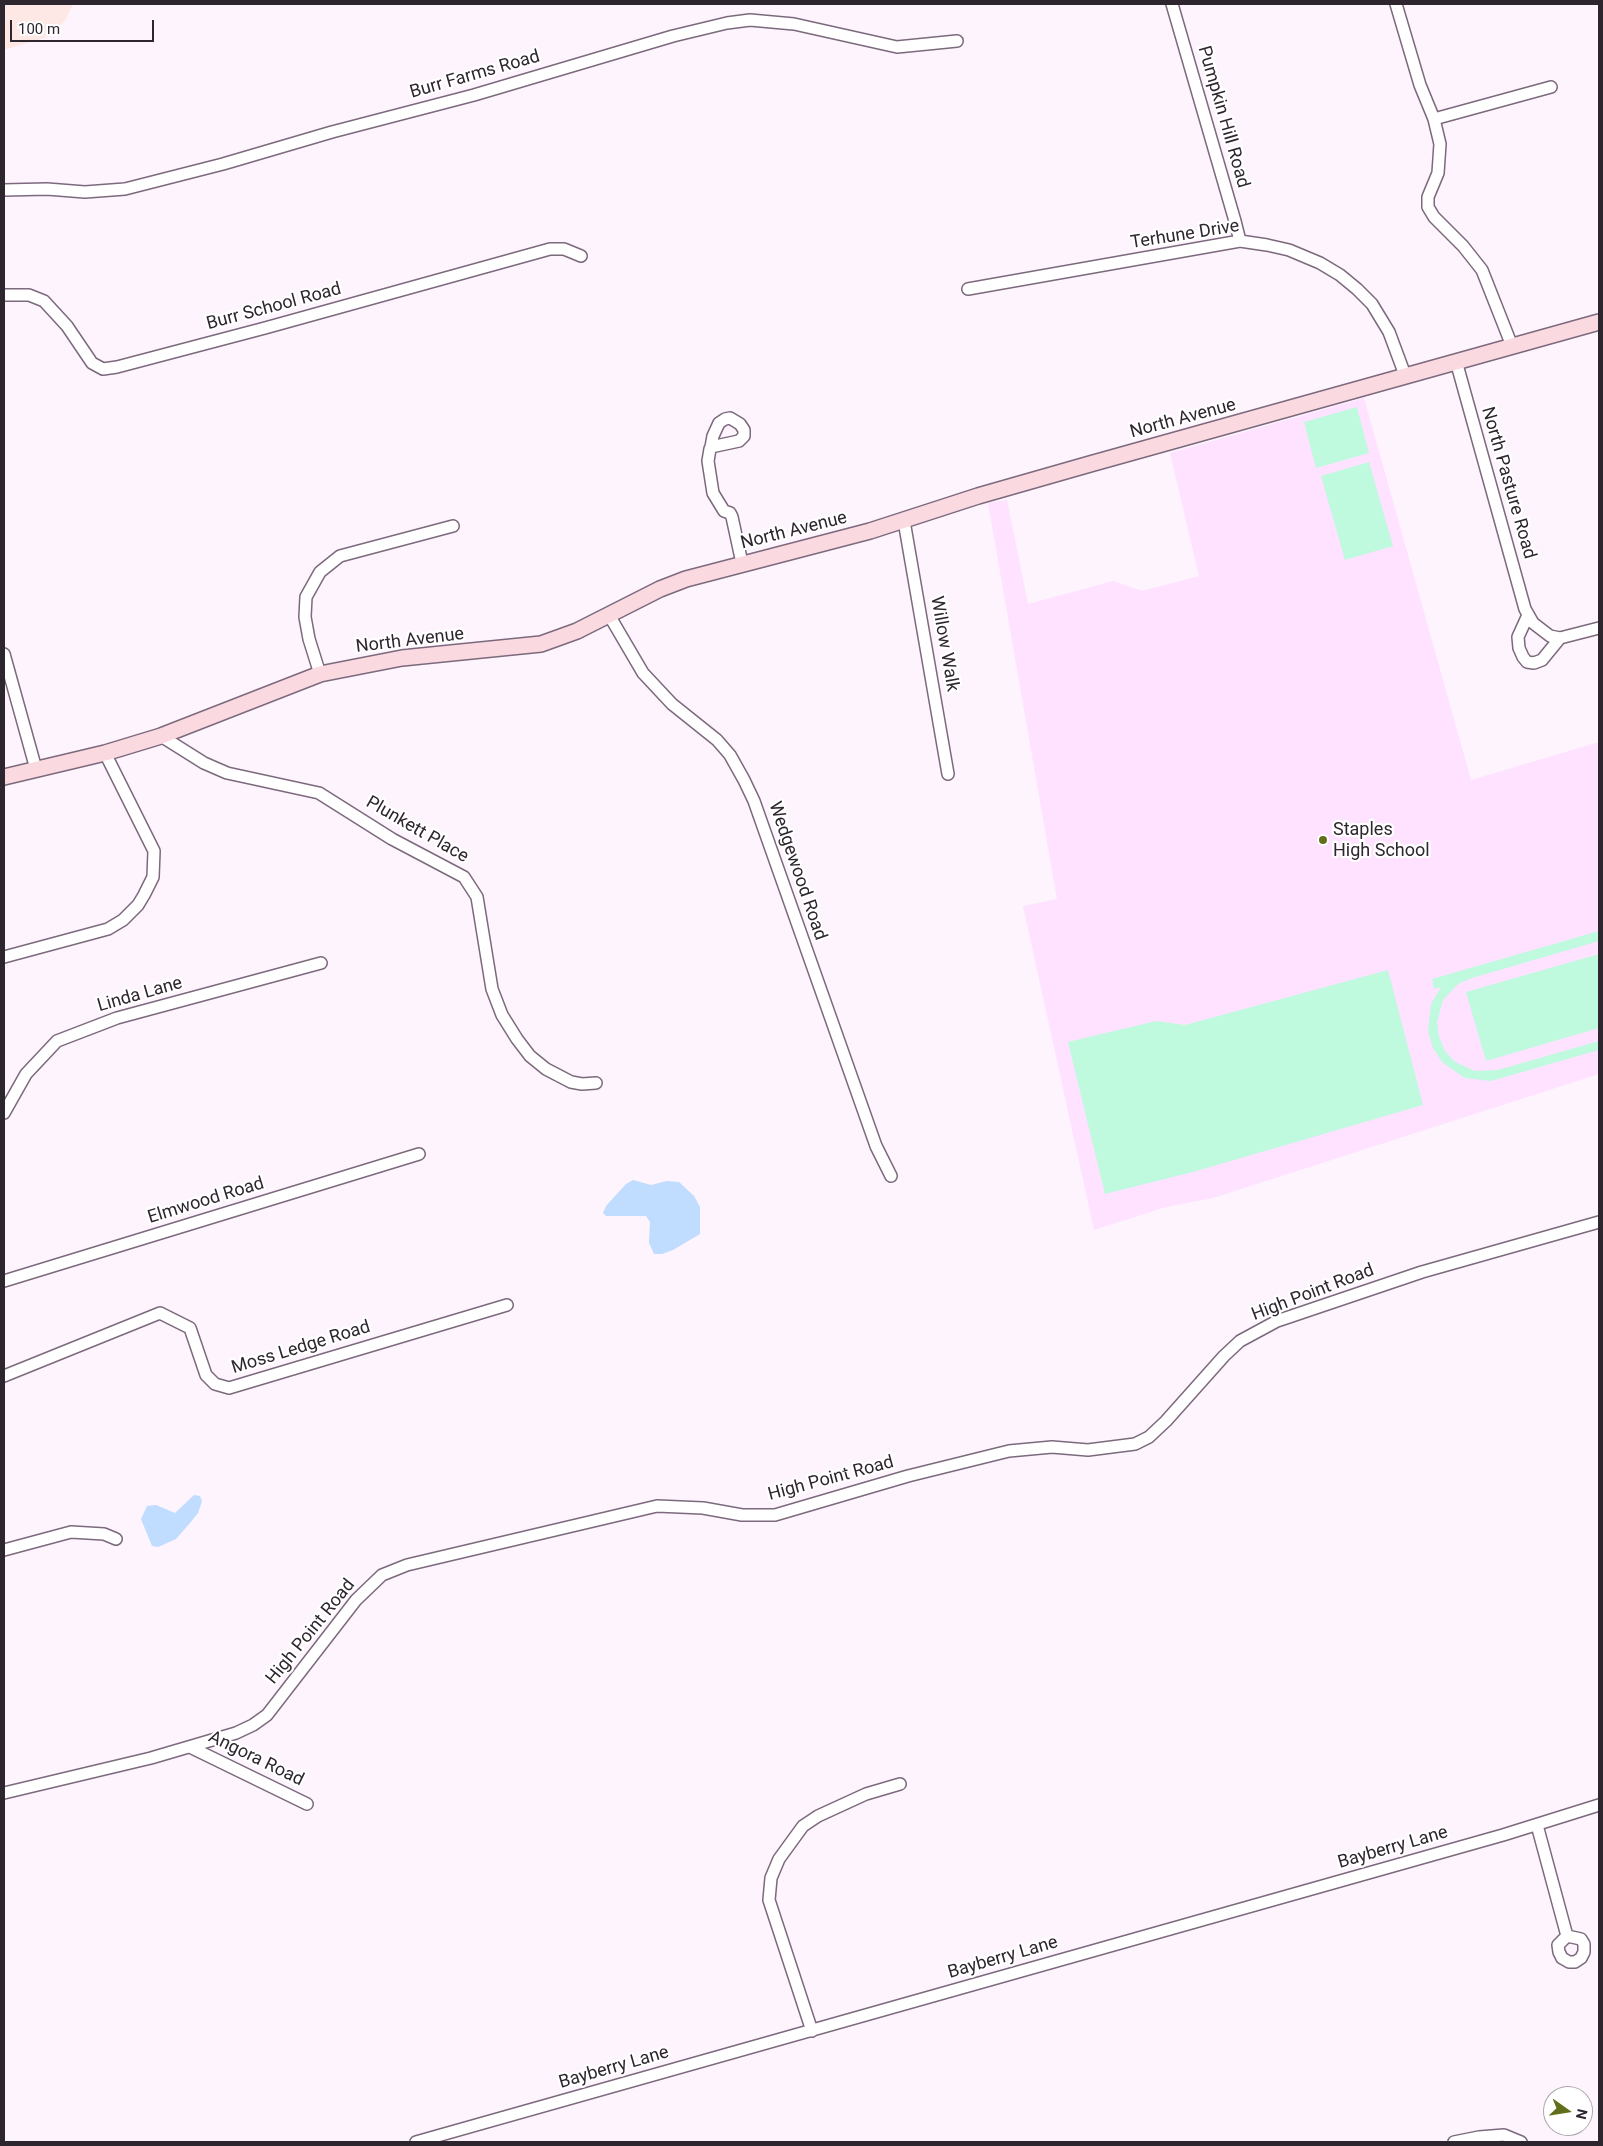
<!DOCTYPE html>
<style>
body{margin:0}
#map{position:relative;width:1603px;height:2146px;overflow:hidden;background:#fdf4fd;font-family:Roboto,sans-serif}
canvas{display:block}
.frame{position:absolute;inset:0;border:5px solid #2e262e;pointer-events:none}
.north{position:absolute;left:1543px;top:2086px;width:50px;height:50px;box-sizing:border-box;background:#fff;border:1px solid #aba8ab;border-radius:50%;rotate:103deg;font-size:14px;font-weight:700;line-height:20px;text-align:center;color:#2e262e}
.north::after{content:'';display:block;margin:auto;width:18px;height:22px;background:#616f1a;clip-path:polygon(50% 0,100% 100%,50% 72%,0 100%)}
.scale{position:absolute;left:10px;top:20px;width:144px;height:22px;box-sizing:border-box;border:2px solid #2e262e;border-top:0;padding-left:6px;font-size:15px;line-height:18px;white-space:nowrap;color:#2e262e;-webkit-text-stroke:4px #fff;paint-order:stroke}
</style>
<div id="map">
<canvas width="1603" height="2146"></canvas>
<div class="frame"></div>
<div class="north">N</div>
<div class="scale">100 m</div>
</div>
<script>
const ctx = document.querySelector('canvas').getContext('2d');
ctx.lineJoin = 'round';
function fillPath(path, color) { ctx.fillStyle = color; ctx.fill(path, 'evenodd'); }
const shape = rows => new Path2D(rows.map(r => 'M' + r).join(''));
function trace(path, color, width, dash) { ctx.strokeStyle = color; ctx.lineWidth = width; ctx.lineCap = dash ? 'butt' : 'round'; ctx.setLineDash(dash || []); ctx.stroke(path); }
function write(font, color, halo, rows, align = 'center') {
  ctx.font = font + ' Roboto,sans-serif'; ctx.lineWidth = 4.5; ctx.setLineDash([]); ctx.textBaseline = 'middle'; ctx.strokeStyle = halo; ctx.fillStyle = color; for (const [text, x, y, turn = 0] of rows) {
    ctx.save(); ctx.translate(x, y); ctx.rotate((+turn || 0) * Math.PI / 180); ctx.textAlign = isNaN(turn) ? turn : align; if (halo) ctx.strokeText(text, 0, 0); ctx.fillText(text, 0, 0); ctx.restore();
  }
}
fillPath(shape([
 [1364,398,1471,780,1599,742,1599,1074,1213,1198,1166,1207,1094,1230,1023,906,1057,899,988,503,1007,500,1028,604,1113,581,1142,591,1199,576,1170,453]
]), '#fee2ff');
fillPath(shape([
 [4,4,73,4,66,19,51,36,4,50]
]), '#fee8e5');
fillPath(shape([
 [1357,407,1369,453,1316,468,1304,422],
 [1369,462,1393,546,1345,560,1321,476],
 [1599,931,1599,941,1472,978,1458,984,1443,1000,1437,1022,1439,1037,1445,1051,1455,1062,1475,1071,1498,1070,1599,1041,1599,1050,1491,1081,1465,1078,1443,1063,1433,1048,1428,1031,1431,1004,1441,987,1434,989,1432,979],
 [1599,954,1599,1028,1486,1061,1466,992],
 [1388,970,1423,1105,1193,1172,1105,1194,1068,1042,1156,1021,1185,1025]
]), '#bff9de');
fillPath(shape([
 [633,1180,651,1185,667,1181,679,1182,694,1196,700,1207,700,1234,673,1250,662,1254,654,1254,649,1243,650,1222,646,1216,606,1216,603,1213,606,1206,626,1184],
 [194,1495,200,1496,202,1501,198,1513,190,1523,176,1539,158,1547,152,1546,141,1519,147,1506,156,1505,175,1513]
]), '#c0dcfe');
const street = shape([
 [1172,4,1235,221,1240,241],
 [1396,4,1420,85,1434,119,1440,144,1438,173,1428,197,1428,207,1434,217,1463,246,1482,270,1512,346],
 [1434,119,1551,87],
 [4,190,47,189,85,192,125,189,223,164,332,132,474,95,673,36,727,23,750,20,794,24,897,47,957,41],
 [968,289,1240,241,1267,245,1289,250,1320,263,1340,275,1357,289,1372,304,1389,332,1405,375],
 [4,295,29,295,44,301,67,326,92,363,103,369,117,367,265,328,550,249,564,249,581,256],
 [1456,361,1525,609,1533,623,1550,636,1560,638,1599,628],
 [711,447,739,441,744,436,744,430,740,424,730,418,725,419,719,423,713,436,711,447,710,449,708,461,713,493,724,511,730,513,732,517,742,563],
 [904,521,948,774],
 [609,615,643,673,672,704,717,740,730,755,744,780,754,801,876,1146,891,1176],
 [1528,615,1518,637,1519,648,1523,657,1527,662,1534,663,1542,660,1560,638],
 [4,654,36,769],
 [320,674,309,639,305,617,306,597,320,572,340,556,453,526],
 [161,736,204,763,227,773,319,793,392,839,464,877,477,897,492,989,502,1015,517,1039,530,1056,546,1069,571,1082,582,1084,596,1083],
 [4,957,108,929,123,920,138,905,144,895,153,877,154,851,105,753],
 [4,1113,26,1074,57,1041,117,1018,321,963],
 [4,1281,419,1154],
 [4,1376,160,1313,190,1328,206,1375,215,1384,229,1388,507,1305],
 [4,1550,71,1532,104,1534,116,1539],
 [190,1747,307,1804],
 [4,1793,151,1758,236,1733,253,1725,267,1715,356,1600,382,1575,407,1565,657,1506,703,1508,742,1515,775,1515,908,1476,1009,1451,1052,1447,1088,1450,1135,1444,1149,1437,1166,1421,1224,1356,1240,1341,1277,1321,1422,1272,1599,1222],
 [1537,1825,1567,1936,1581,1939,1584,1944,1584,1952,1581,1958,1575,1962,1569,1962,1562,1958,1559,1952,1558,1945,1567,1936],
 [812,2031,769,1900,771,1878,779,1859,803,1826,818,1816,866,1794,900,1784],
 [416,2142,1503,1835,1599,1805],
 [1454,2142,1479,2137,1504,2135,1521,2142]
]);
const secondary = shape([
 [4,777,105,753,161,736,320,674,402,658,541,644,577,631,660,589,686,579,870,531,978,496,1090,464,1599,322]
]);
trace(street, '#7c697d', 14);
trace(secondary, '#7c697d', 18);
trace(street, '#fff', 11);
trace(secondary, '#fadae0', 15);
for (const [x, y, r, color] of [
 [1323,840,5,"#616f1a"]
]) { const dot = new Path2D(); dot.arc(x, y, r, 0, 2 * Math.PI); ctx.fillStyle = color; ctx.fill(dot); trace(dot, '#fff', 2); }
write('18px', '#2e262e', '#fff', [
 ["Burr Farms Road",475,75,-16],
 ["Pumpkin Hill Road",1223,117,74],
 ["Terhune Drive",1185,235,-9],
 ["Burr School Road",274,307,-15],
 ["North Avenue",1183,419,-15],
 ["North Pasture Road",1508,483,74],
 ["North Avenue",794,531,-14],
 ["North Avenue",410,641,-7],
 ["Willow Walk",944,644,80],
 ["Plunkett Place",417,830,30],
 ["Wedgewood Road",797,871,71],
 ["Linda Lane",140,995,-16],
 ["Elmwood Road",206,1201,-17],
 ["High Point Road",1313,1293,-21],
 ["Moss Ledge Road",301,1348,-17],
 ["High Point Road",831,1479,-15],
 ["High Point Road",311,1632,-51],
 ["Angora Road",256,1759,26],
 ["Bayberry Lane",1393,1848,-16],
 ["Bayberry Lane",1003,1958,-16],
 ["Bayberry Lane",614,2068,-16]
]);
write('18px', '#2e262e', '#fff', [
 ["Staples",1333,830],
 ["High School",1333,851]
], 'left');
</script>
